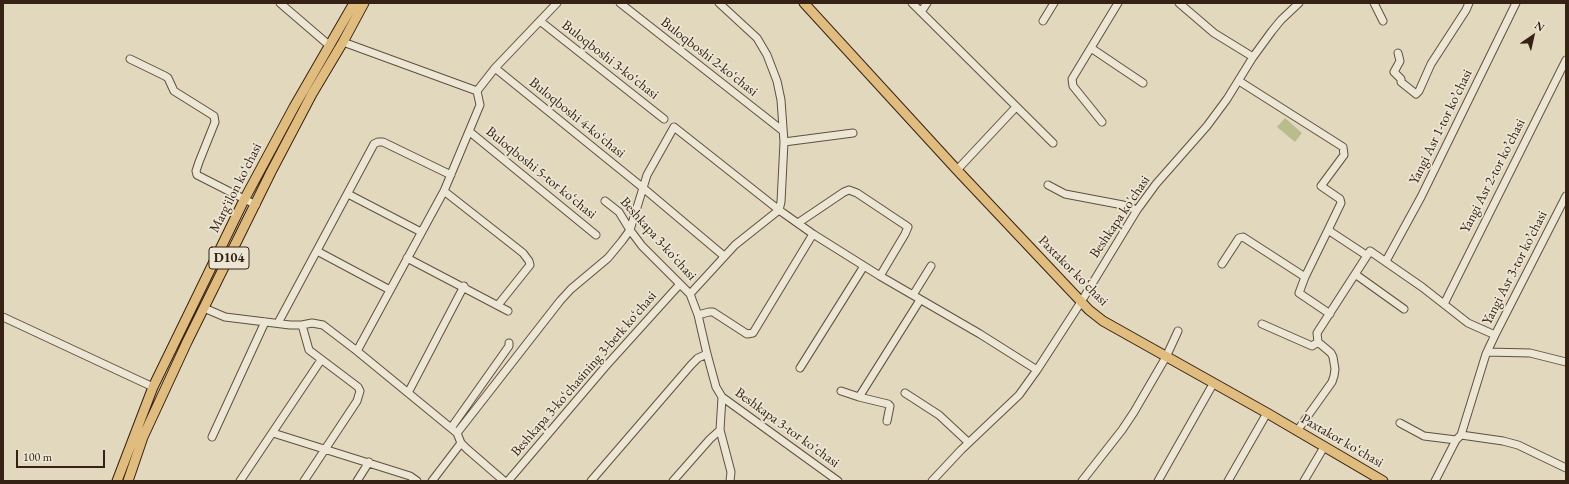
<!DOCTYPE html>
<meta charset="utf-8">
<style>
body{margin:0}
#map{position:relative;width:1569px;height:484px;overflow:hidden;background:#e1d8bd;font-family:"EB Garamond",serif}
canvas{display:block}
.frame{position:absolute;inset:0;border:4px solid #362115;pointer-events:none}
.north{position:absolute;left:1513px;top:16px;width:40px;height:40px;-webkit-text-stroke:3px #ece6d4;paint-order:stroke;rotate:34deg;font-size:11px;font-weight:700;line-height:16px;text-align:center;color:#362115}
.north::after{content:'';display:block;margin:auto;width:14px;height:18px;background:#362115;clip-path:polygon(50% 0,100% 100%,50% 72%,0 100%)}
.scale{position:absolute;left:16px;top:450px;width:89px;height:18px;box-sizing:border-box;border:2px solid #362115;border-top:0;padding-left:5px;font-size:12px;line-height:14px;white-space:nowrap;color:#362115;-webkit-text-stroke:3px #ece6d4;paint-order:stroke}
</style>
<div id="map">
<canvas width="1569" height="484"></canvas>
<div class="frame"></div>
<div class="north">N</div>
<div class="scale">100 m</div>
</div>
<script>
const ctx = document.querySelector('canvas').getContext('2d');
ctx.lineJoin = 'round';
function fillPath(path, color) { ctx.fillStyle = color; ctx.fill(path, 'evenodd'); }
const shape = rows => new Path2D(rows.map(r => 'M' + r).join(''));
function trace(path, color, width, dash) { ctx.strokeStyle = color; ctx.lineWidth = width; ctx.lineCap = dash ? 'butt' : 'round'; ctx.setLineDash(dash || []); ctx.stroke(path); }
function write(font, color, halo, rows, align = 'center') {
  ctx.font = font + ' "EB Garamond",serif'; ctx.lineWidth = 3.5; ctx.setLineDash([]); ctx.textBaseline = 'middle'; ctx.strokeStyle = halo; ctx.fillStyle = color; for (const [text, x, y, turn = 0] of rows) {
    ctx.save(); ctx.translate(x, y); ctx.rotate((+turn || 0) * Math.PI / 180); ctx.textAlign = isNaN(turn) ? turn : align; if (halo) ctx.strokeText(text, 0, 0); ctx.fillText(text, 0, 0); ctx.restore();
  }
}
fillPath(shape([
 [1285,118,1302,133,1295,142,1277,127]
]), '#b9bc8d');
const minor = shape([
 [280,3,330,46],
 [620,3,783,131],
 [912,3,1053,143],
 [1179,3,1214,33,1253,57],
 [1374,3,1383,21],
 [921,12,927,3],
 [540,21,664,119],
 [1043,21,1054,3],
 [343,42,477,91],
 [1091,48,1143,83],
 [1398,53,1400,61,1394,72,1401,79,1401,82,1416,94,1419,91,1431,64,1466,10,1469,3],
 [130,59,165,76,168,78,174,91,214,116,215,122,199,162,196,171,197,175,256,205],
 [495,68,642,187,724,256],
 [1239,81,1343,147,1344,155,1321,186,1340,199,1341,203,1328,230],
 [477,91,495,68,557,3],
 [1102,122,1073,86,1072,79,1118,3],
 [470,132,596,235],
 [784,142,853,133],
 [957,170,1016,107],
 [1048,185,1065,194,1123,205,1137,210],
 [444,191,523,253,529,261,530,265,498,305],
 [348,194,421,232],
 [605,201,619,212,630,230,642,246,690,294,698,315,707,354,716,387,722,397,720,430,731,472,730,481],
 [798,223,844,192,849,190,857,193,908,227,905,234,880,276],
 [317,251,390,290],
 [407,258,508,311],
 [1386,261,1421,197,1516,3],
 [1222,264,1239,238,1243,237,1305,277,1328,230,1366,255],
 [1355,274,1404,309],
 [1305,277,1299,293,1330,314],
 [690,294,735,245,779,210,781,202,784,142,781,100,777,81,767,55,757,38,719,3],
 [913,295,931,266],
 [1444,304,1566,60],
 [204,308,225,317,290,325,302,325,312,323,323,325,357,351,457,433,461,443,467,449,504,481],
 [698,315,709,312,713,312,747,334,753,333,813,234],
 [3,317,153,387],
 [278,323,374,144,378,142,383,142,451,175],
 [1262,324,1312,346,1318,342],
 [302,325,309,350,358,387,360,391,357,401,304,481],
 [357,351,444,191,480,105,477,91],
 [1487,352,1530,353,1566,362],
 [800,368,864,266],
 [841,391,859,397,888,404,890,406,887,421],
 [408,393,464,286],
 [905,393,939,415,968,442],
 [722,397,838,481],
 [859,397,920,300],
 [1400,423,1424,436,1456,440],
 [451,428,509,346,509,343],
 [1297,431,1332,382,1334,376,1335,369,1333,357,1331,353,1318,342,1317,333,1370,251,1422,287,1468,323,1495,335],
 [273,433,410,476,417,481],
 [457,433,560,301,571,289,608,258,622,241,630,230,647,175,674,127,779,210,813,234,880,276,980,334,1037,370],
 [1461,435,1503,441,1518,445,1566,468],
 [212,437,265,322],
 [240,481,321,360],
 [357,481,369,462],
 [432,481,461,443],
 [508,481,605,367,680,284],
 [591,481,691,365,698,358,707,354],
 [673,481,710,439,720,430],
 [932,481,961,450,1019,395,1037,370,1081,302,1137,210,1156,184,1207,126,1227,99,1253,57,1272,31,1281,20,1299,3],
 [1082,481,1122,430,1134,412,1166,357,1178,331],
 [1158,481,1213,384],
 [1228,481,1267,413],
 [1304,481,1324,447],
 [1435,481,1456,440,1461,435,1486,354,1495,335,1566,196]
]);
const major = shape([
 [804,3,957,170,1089,310,1103,321,1267,413,1383,481],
 [117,481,153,387,244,200,294,107,354,3],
 [128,481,143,437,187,342,271,172,312,94,343,42,364,3]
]);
trace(minor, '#614f3f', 9);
trace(major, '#362115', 11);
trace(minor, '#ece6d4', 7);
trace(major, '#e0bc7e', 9);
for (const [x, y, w] of [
 [229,258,40]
]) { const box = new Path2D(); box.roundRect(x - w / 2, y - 11, w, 22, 3); ctx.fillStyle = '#ece6d4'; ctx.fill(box); trace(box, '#362115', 1); }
write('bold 13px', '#362115', null, [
 ["D104",229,258]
]);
write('14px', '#362115', '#ece6d4', [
 ["Buloqboshi 2-koʻchasi",709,57,38],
 ["Buloqboshi 3-koʻchasi",610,60,38],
 ["Buloqboshi 4-koʻchasi",577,118,39],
 ["Yangi Asr 1-tor koʼchasi",1441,127,-64],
 ["Buloqboshi 5-tor koʻchasi",541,173,39],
 ["Yangi Asr 2-tor koʼchasi",1493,176,-63],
 ["Margʻilon koʻchasi",236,188,-63],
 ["Beshkapa ko'chasi",1120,217,-56],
 ["Beshkapa 3-koʻchasi",658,239,48],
 ["Yangi Asr 3-tor koʼchasi",1515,268,-63],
 ["Paxtakor koʻchasi",1073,271,45],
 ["Beshkapa 3-koʻchasining 3-berk koʻchasi",584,374,-49],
 ["Beshkapa 3-tor koʻchasi",787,428,36],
 ["Paxtakor koʻchasi",1342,441,30]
]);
</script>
